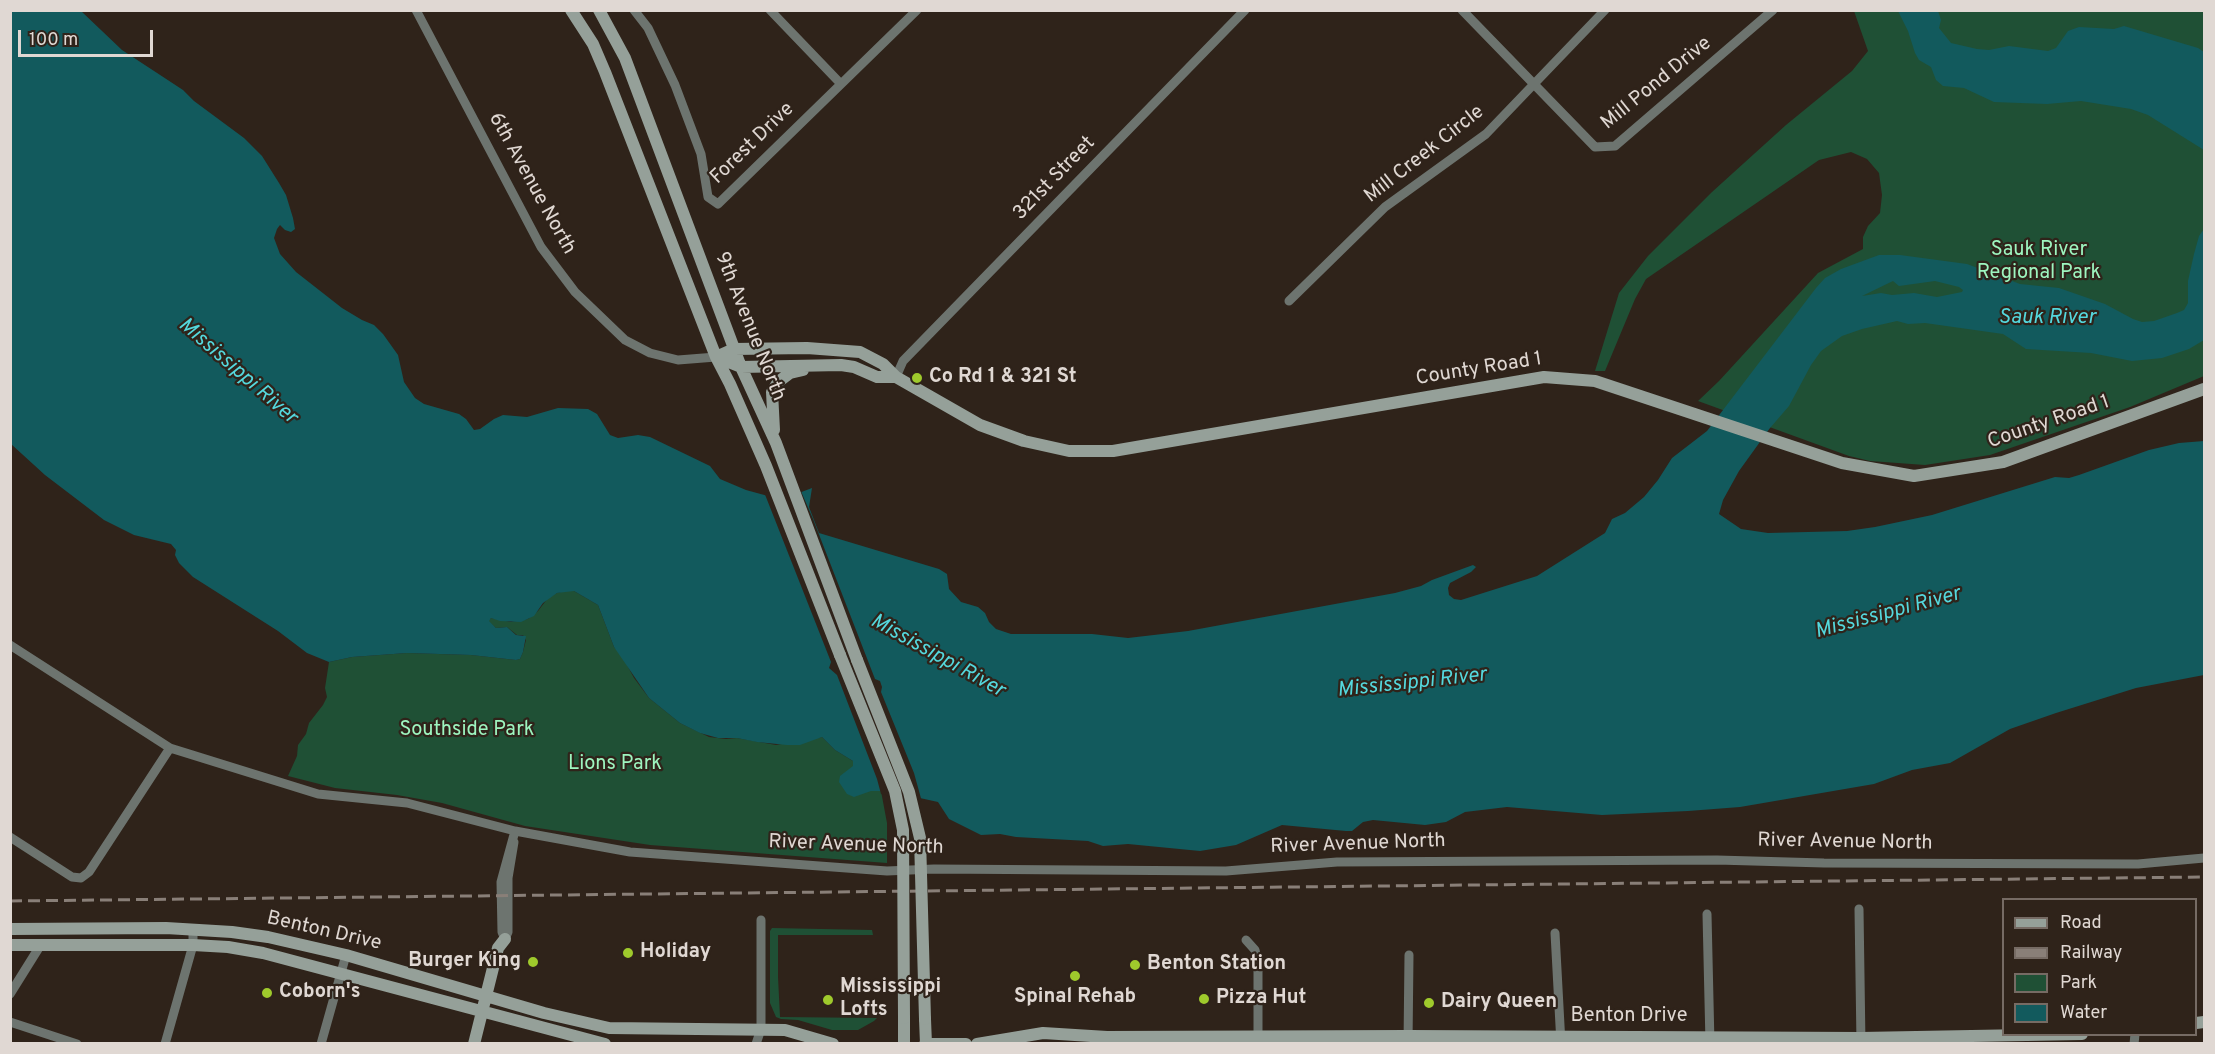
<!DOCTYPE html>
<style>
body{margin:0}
#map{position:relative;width:2215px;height:1054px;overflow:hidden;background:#2f231a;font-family:Overpass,sans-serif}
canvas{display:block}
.frame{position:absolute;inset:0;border:12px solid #e0d8d3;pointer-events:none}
.legend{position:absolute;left:2002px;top:898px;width:195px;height:138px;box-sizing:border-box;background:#2f231a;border:2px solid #766b64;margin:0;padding:8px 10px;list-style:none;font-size:18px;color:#e0d8d3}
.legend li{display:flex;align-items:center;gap:12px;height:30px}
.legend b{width:30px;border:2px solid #766b64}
.scale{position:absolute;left:18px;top:30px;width:135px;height:27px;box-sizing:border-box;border:3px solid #e0d8d3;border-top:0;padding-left:8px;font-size:18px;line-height:21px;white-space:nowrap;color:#e0d8d3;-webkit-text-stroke:4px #2f231a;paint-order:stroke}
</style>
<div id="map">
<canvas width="2215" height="1054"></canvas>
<div class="frame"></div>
<ul class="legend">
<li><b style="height:8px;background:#95a099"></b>Road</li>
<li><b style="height:8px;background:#897f78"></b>Railway</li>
<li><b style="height:16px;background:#1f5035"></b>Park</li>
<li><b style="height:16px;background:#125a5d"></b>Water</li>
</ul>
<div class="scale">100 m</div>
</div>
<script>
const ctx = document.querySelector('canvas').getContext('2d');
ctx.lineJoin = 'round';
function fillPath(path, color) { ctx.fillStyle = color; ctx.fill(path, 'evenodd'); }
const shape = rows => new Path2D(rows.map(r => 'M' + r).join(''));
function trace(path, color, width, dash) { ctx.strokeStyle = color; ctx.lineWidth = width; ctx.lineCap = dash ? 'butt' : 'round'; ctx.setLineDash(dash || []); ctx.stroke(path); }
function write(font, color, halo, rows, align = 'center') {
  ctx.font = font + ' Overpass,sans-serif'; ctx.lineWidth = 4.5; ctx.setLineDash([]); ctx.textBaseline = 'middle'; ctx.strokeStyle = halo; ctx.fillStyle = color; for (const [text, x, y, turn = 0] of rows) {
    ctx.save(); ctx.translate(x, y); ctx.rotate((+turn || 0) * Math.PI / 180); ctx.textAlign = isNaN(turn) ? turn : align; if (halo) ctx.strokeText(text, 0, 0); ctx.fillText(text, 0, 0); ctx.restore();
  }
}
fillPath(shape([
 [1854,11,2204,11,2204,376,2130,407,1990,455,1925,465,1870,461,1849,456,1698,401,1719,381,1818,273,1863,249,1863,237,1868,226,1880,213,1882,195,1879,173,1867,159,1851,152,1819,160,1646,279,1635,299,1605,371,1595,371,1619,293,1648,256,1712,192,1786,125,1852,71,1868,51],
 [565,591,574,591,598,605,614,647,621,654,634,678,649,698,680,723,709,737,726,739,737,738,776,745,822,737,835,750,853,761,853,766,870,791,881,791,887,823,887,863,650,845,525,826,442,803,397,795,335,788,288,776,297,756,298,745,306,734,309,723,323,705,327,697,325,688,329,662,352,657,407,653,471,655,516,660,520,659,523,652,526,640,523,635,517,635,507,627,496,628,488,621,491,618,511,622,528,619,538,611,548,598,557,593],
 [772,928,872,930,873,935,778,935,778,977,780,1017,877,1018,874,1021,858,1030,832,1030,798,1020,781,1019,776,1017,770,1003,770,931]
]), '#1f5035');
fillPath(shape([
 [11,11,81,11,122,50,183,90,194,101,244,138,262,156,279,183,286,195,293,218,295,229,291,232,285,230,280,225,277,229,274,238,280,254,296,272,342,308,362,320,374,325,383,334,398,355,404,382,415,398,424,404,459,414,466,419,474,430,480,429,494,419,503,415,527,417,558,408,588,409,597,414,610,435,618,438,638,435,650,437,710,466,720,479,746,490,768,496,791,496,812,488,809,507,819,533,939,569,947,574,949,589,961,602,978,607,985,613,989,622,996,629,1011,634,1092,634,1128,638,1188,631,1395,593,1421,586,1432,580,1473,565,1476,567,1471,572,1450,583,1448,588,1449,595,1454,599,1461,600,1537,576,1605,533,1612,519,1625,513,1644,497,1658,480,1672,458,1707,431,1816,288,1825,278,1841,269,1879,255,1900,255,1967,264,2020,284,2059,288,2105,304,2133,319,2142,322,2154,321,2177,313,2184,310,2188,303,2188,281,2194,254,2199,236,2204,229,2204,340,2189,349,2162,358,2132,361,2091,353,2026,349,2003,334,1925,323,1908,324,1897,321,1862,329,1842,336,1821,351,1811,365,1789,406,1770,428,1739,471,1723,500,1719,514,1741,529,1768,533,1847,531,1875,527,1932,515,2055,477,2069,478,2079,475,2149,450,2179,443,2204,441,2204,675,2136,688,2056,713,2010,729,1950,763,1912,770,1874,784,1740,807,1688,811,1602,815,1507,807,1465,812,1446,822,1425,825,1373,820,1363,822,1352,831,1346,831,1282,825,1236,845,1200,851,1128,844,1103,846,1088,841,1016,837,1000,834,981,835,949,819,938,802,888,791,871,791,854,797,847,794,839,782,840,776,853,766,853,761,835,750,822,737,800,745,787,745,757,742,737,738,718,738,700,733,680,723,649,698,614,647,598,605,574,591,557,593,543,603,534,616,521,622,500,621,491,618,489,621,496,628,507,627,516,635,526,636,523,652,520,659,516,660,471,655,407,653,352,657,329,662,307,653,278,631,193,577,179,563,175,555,176,550,171,544,134,535,104,520,45,475,11,444],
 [1893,281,1899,286,1935,281,1959,287,1963,290,1962,292,1937,297,1914,293,1892,295,1881,293,1862,296],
 [1898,11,1938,11,1941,20,1939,28,1951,43,1977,49,1989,50,2009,46,2048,51,2056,48,2068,31,2079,27,2114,29,2124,26,2198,48,2204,52,2204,150,2148,115,2131,109,2081,101,2047,104,1994,102,1964,88,1943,86,1936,80,1931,67,1919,60,1915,53,1908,31]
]), '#125a5d');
fillPath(shape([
 [800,489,813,519,875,679,880,681,882,687,881,692,914,773,922,802,881,794,877,779,837,675,829,668,831,662,764,492,784,494]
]), '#2f231a');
trace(shape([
 [416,10,541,247,575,292,625,340,650,353,678,360,716,357],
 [634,10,648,28,675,85,701,154,708,197,718,204,917,10],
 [770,10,841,84],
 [1462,10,1595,147,1615,146,1773,10],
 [1289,301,1385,207,1486,134,1605,10],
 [896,377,903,361,1245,10],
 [10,645,170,748,318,794,407,803,515,831,630,852,887,871,934,869,1226,871,1337,862,1717,860,1824,863,2138,864,2204,858],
 [10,837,72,877,81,878,89,872,170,748],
 [1859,909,1861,1044],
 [1707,914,1710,1044],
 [1555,933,1561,1044],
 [505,939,502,932,501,882,515,831],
 [505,939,508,932,508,878,514,842],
 [1246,940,1255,950,1258,962,1258,1044],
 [10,994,40,946],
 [10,1022,77,1044],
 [165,1044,193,945,193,930],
 [321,1044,346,955],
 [756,1044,761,1029,761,920],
 [1408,1044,1409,955],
 [2134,1044,2135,1034]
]), '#6d746f', 9);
trace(shape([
 [571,10,593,44,605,72,716,357,730,384,766,466,840,655],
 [599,10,625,58,741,367,776,443,857,660],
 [716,357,734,349,807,348,860,352,883,364,896,377,980,425,1024,441,1069,451,1113,451,1544,377,1595,381,1842,463,1914,476,2003,462,2204,389],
 [716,357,741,367,841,365,854,367,877,377,896,377],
 [774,430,772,392,778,382,790,373,803,370],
 [10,929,166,928,232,932,268,937,346,955,544,1013,609,1028,785,1030,833,1044],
 [10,945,193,945,228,947,263,953,605,1044],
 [904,1018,904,1044],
 [925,1019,926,1044],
 [2196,1023,2204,1022],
 [474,1044,498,948,505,939],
 [925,1044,966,1044],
 [977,1044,1043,1033,1107,1037,1408,1036,1861,1038,2082,1034]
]), '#95a099', 12);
trace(shape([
 [10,901,2204,877]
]), '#897f78', 3, [12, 6]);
trace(shape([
 [840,655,895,791,903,830,904,1018],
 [857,660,909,792,920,838,925,1019]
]), '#95a099', 12);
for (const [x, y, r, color] of [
 [917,378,6,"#9fca2c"],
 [628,953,6,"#9fca2c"],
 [533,962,6,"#9fca2c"],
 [1135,965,6,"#9fca2c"],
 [1075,976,6,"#9fca2c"],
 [267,993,6,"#9fca2c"],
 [1204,999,6,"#9fca2c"],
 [828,1000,6,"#9fca2c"],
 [1429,1003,6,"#9fca2c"]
]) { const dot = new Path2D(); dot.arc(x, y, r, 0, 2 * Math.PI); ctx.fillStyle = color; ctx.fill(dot); trace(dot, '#2f231a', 2); }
write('20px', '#e0d8d3', '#2f231a', [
 ["Mill Pond Drive",1657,84,-39],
 ["Forest Drive",753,144,-44],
 ["Mill Creek Circle",1425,155,-38],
 ["321st Street",1055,179,-46],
 ["6th Avenue North",531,184,61],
 ["9th Avenue North",749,327,68],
 ["County Road 1",1479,370,-9],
 ["County Road 1",2049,423,-19],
 ["River Avenue North",1845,843,1],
 ["River Avenue North",1358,845,-2],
 ["River Avenue North",856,846,2],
 ["Benton Drive",324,932,13],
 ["Benton Drive",1629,1017]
]);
write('20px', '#9df5bf', '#2f231a', [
 ["Sauk River",2039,251],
 ["Regional Park",2039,274],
 ["Southside Park",467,731],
 ["Lions Park",615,765]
]);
write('bold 20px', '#e0d8d3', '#2f231a', [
 ["Co Rd 1 & 321 St",929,378],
 ["Holiday",640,953],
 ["Burger King",521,962,"right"],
 ["Benton Station",1147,965],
 ["Mississippi",840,988],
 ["Lofts",840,1011],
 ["Coborn's",279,993],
 ["Spinal Rehab",1075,998,"center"],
 ["Pizza Hut",1216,999],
 ["Dairy Queen",1441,1003]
], 'left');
write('italic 21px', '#54d8dd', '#2f231a', [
 ["Sauk River",2047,319],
 ["Mississippi River",237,372,41],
 ["Mississippi River",1888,614,-15],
 ["Mississippi River",937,657,29],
 ["Mississippi River",1412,684,-6]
]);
</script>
